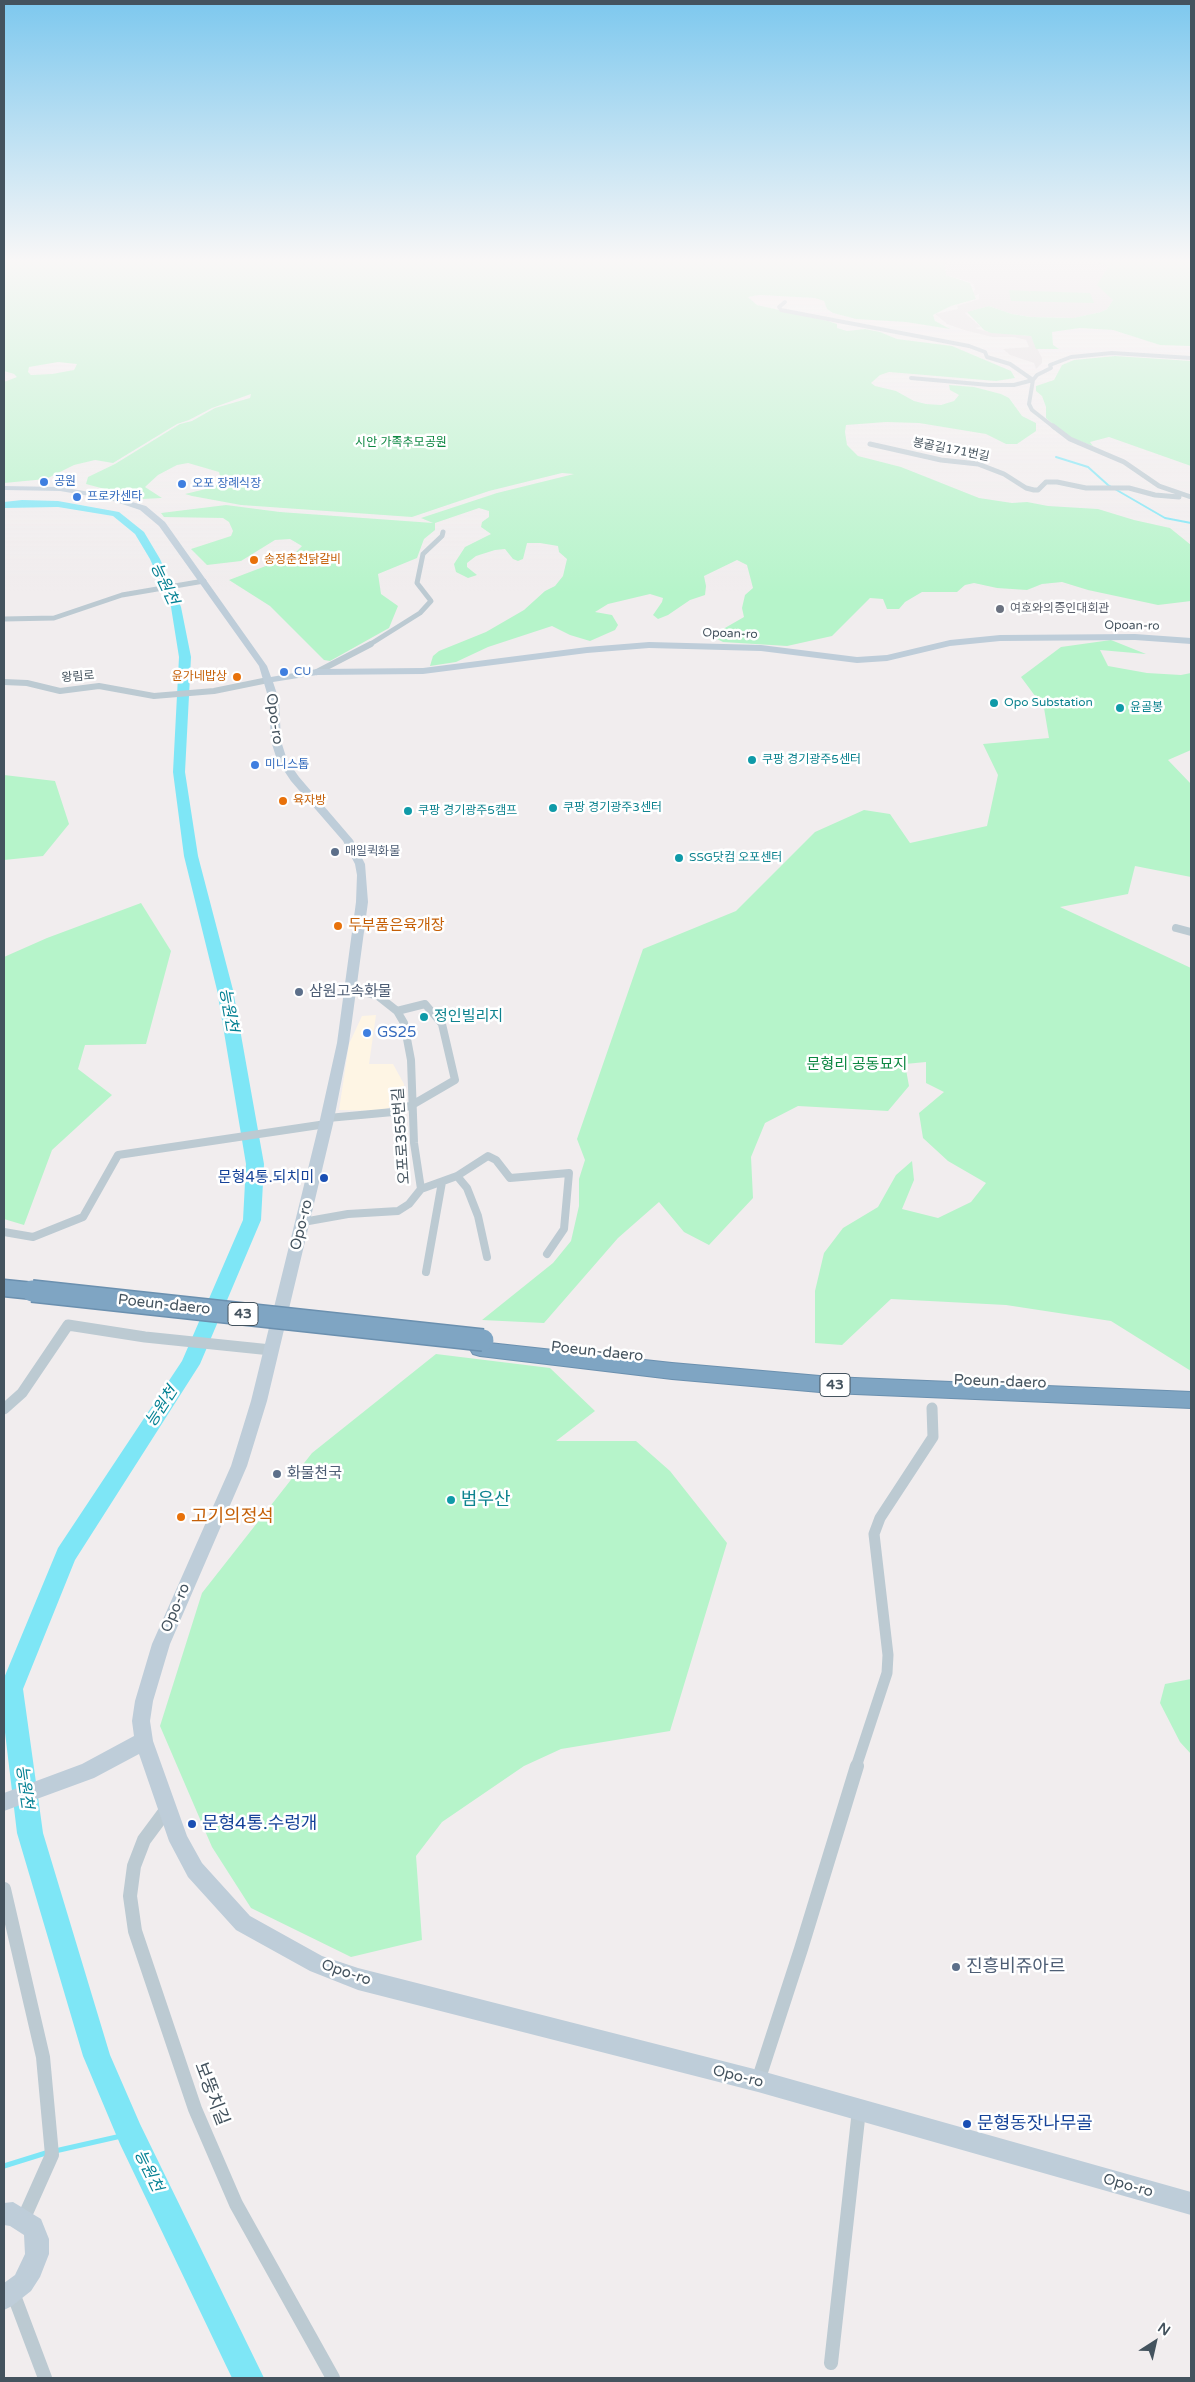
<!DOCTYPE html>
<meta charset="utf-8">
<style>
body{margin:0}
#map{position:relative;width:1195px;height:2382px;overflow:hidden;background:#f1edee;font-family:"Varela Round",sans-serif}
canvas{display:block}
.frame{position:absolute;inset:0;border:5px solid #44535e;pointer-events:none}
.north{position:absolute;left:1130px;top:2317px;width:50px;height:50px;-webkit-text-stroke:4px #fff;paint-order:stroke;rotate:35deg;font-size:14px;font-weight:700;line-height:20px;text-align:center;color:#44535e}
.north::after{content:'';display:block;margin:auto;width:18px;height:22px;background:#44535e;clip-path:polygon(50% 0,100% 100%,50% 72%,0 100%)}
</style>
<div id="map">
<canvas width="1195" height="2382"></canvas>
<div class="frame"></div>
<div class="north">N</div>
</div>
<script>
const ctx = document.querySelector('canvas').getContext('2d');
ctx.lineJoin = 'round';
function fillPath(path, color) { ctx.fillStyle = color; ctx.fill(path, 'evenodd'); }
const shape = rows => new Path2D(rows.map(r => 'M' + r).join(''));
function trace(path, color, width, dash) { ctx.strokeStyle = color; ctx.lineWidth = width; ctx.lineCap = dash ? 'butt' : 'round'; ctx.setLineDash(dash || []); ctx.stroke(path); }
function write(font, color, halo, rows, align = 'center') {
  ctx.font = font + ' "Varela Round","Noto Sans KR",sans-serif'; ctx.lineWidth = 5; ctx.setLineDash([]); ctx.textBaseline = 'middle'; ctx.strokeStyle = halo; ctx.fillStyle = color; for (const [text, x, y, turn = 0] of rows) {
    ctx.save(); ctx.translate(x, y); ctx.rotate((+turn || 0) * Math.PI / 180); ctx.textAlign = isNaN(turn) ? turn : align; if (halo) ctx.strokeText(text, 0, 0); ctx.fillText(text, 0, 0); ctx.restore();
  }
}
fillPath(shape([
 [376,1015,369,1064,393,1064,404,1084,403,1104,378,1111,339,1110,349,1044,362,1016]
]), '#fef5e4');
fillPath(shape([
 [945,260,1092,260,1108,267,1113,300,1107,309,1101,312,1074,318,1031,317,1012,314,989,306,965,313,981,327,975,328,989,332,1031,336,1042,358,1042,363,1036,369,1034,363,1010,355,1003,349,1029,347,1026,340,1013,337,992,337,964,330,947,324,935,314,958,309,957,306,979,299,979,294,964,300,975,290,973,283,946,275]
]), '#e2dee0');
fillPath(shape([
 [4,260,945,260,946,275,970,283,976,299,951,306,933,315,935,321,950,329,906,322,856,319,833,313,827,309,824,301,815,298,759,295,748,297,757,305,828,321,837,324,837,328,847,331,865,329,880,332,897,339,952,346,1011,371,1015,378,996,381,889,372,880,375,871,383,875,386,896,391,914,401,926,404,941,405,954,401,959,395,950,390,949,385,974,387,1001,394,1009,398,1022,416,1036,423,1036,431,1017,444,1006,444,986,434,919,423,886,422,846,425,845,432,847,445,858,456,901,467,979,498,1012,503,1027,502,1048,506,1098,509,1134,520,1170,528,1191,545,1191,601,1158,605,1088,590,1062,582,1042,584,1027,590,997,588,974,583,965,585,957,592,922,592,905,602,899,609,887,609,883,599,870,598,832,636,787,646,723,642,711,636,744,617,742,608,745,595,753,588,747,565,737,560,704,576,706,586,705,595,690,600,668,615,658,619,653,615,662,602,663,598,650,594,608,604,595,612,612,615,618,625,615,630,590,641,570,635,552,626,488,647,456,662,430,666,433,656,439,651,486,632,524,610,545,591,555,586,563,576,567,559,559,552,558,546,540,543,527,543,523,559,518,561,513,559,505,549,495,550,476,556,467,563,467,567,477,575,468,578,456,572,454,564,465,547,491,534,481,527,482,522,489,517,489,511,479,508,435,523,435,530,424,539,417,558,378,574,381,594,398,606,389,628,330,661,324,660,270,606,229,580,292,556,302,546,290,539,275,540,241,561,207,565,191,549,231,536,233,531,229,522,223,518,164,517,161,513,226,505,280,512,433,523,421,518,497,493,574,474,562,473,489,491,412,517,241,505,192,496,185,494,210,488,221,480,219,472,188,463,177,465,158,475,145,487,162,498,142,499,86,484,88,477,115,464,180,424,192,421,215,408,250,398,251,394,212,408,189,420,177,424,113,463,95,460,74,465,46,479,4,483,4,382,17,377,14,374,4,371],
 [58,362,77,364,74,370,52,374,31,375,28,372,29,367],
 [1092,260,1191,260,1191,346,1160,345,1113,330,1080,328,1052,332,1053,345,1059,349,1036,349,1031,336,991,333,984,330,967,312,989,306,1012,314,1031,317,1073,318,1101,312,1107,309,1113,300,1097,285,1108,267],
 [1009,290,1029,291,1031,295,1030,291,1090,293,1094,303,1011,301],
 [1115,356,1191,361,1191,466,1109,437,1090,442,1093,446,1066,436,1046,418,1046,407,1042,396,1036,391,1036,386,1054,380,1062,365,1074,360],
 [1111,640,1146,654,1100,650,1108,666,1147,673,1181,675,1191,673,1191,750,1168,760,1191,784,1191,877,1135,866,1128,894,1060,907,1191,968,1191,1371,1111,1321,1006,1305,891,1299,842,1345,815,1343,815,1291,824,1253,843,1228,878,1207,896,1175,912,1161,914,1180,902,1209,938,1218,971,1202,986,1183,948,1161,923,1138,919,1113,944,1092,926,1083,926,1062,905,1064,909,1086,888,1111,798,1106,765,1123,751,1157,753,1198,709,1245,684,1232,659,1202,618,1238,544,1323,482,1320,553,1263,571,1241,579,1206,579,1179,585,1160,577,1139,643,949,736,911,815,832,864,810,890,814,910,843,987,826,998,775,983,744,1049,738,1044,708,1021,677,1061,647],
 [4,775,55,781,69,824,43,856,4,860],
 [141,903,171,951,146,1044,85,1045,78,1069,112,1095,52,1150,24,1225,4,1219,4,957,47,938],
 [436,1354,550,1368,595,1411,556,1441,636,1441,670,1471,727,1543,670,1731,561,1749,524,1766,442,1822,416,1856,422,1940,351,1957,251,1908,212,1847,160,1726,202,1593,312,1453],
 [1191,1679,1191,1754,1180,1742,1160,1703,1165,1684]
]), '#b6f4ca');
trace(shape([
 [1056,457,1088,467,1108,485,1165,518,1191,523]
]), '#7ee6f6', 2);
trace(shape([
 [55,2151,130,2134],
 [4,2166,49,2152]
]), '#7ee6f6', 5);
fillPath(shape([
 [22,500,58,501,119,512,144,532,160,559,181,607,191,657,185,772,198,856,233,990,264,1164,261,1220,200,1364,75,1560,23,1689,43,1833,110,2055,140,2124,264,2378,232,2378,120,2144,83,2056,17,1833,4,1724,4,1678,58,1548,182,1361,243,1220,246,1164,217,990,184,856,173,772,179,657,171,607,150,559,135,534,113,516,58,507,4,508,4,502,22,500]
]), '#7ee6f6');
const highway = shape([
 [480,1342,672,1363,831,1377,1191,1392,1191,1408,831,1393,672,1379,480,1356,473,1354,470,1349,473,1344,480,1342]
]);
trace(highway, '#6b90af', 2);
trace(shape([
 [785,302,779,307,781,310,969,346,985,352,987,357,1010,364,1033,380,1014,385,989,385,911,378],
 [1055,428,1032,410,1029,404,1033,380,1037,375,1051,368,1050,365,1071,357,1112,353,1191,358]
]), '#bccad2', 4);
trace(shape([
 [1053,426,1070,439,1124,462,1159,486,1191,497],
 [870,444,941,460,978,464,1004,474,1026,488,1034,490,1038,490,1046,482,1057,482,1086,488,1129,488,1155,495,1179,497],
 [4,619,54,618,122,595,204,581],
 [369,645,420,613,431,601,417,583,423,554,442,536,443,532]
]), '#bccad2', 5);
trace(shape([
 [317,672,371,644],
 [4,682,27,683,60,691,99,686,154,696,214,691,268,680]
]), '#bccad2', 6);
trace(shape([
 [1176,928,1191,932],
 [328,1118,393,1112,412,1105,455,1080,442,1024,425,1004,397,1011],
 [457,1176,467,1188,478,1216,487,1257],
 [421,1189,457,1176,488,1156,496,1160,510,1178,569,1173,564,1229,547,1254],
 [303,1222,348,1214,398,1211,409,1204,421,1189,414,1143,411,1060,404,1023,397,1011,378,996,349,988],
 [4,1232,33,1237,83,1217,118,1155,326,1124],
 [426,1272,442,1182]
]), '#bccad2', 8);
trace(shape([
 [4,1409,22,1393,68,1325,145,1337,271,1350],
 [856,1767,887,1673,888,1655,874,1534,880,1518,933,1437,932,1408]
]), '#bccad2', 11);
trace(shape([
 [167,1809,144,1840,134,1866,130,1896,135,1931,195,2109,236,2204,333,2378],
 [4,1889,43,2057,52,2155,23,2220],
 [758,2081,801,1949,857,1766],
 [13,2293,45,2378],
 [831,2363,859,2110]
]), '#bccad2', 14);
fillPath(shape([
 [4,486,60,487,108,495,146,506,165,522,267,666,271,677,317,669,423,668,587,647,649,642,761,645,857,657,887,655,950,640,1000,635,1135,634,1191,638,1191,644,1135,640,1000,641,950,646,887,661,857,663,761,651,649,648,587,653,423,674,317,675,273,682,279,700,281,741,287,760,299,777,353,840,365,864,368,902,349,1043,333,1124,267,1401,247,1466,170,1644,153,1701,150,1721,153,1741,187,1836,202,1863,250,1916,322,1956,358,1968,758,2070,1191,2192,1191,2215,758,2092,358,1990,310,1971,236,1930,188,1877,169,1841,139,1754,94,1778,4,1811,4,1793,82,1764,134,1736,132,1721,135,1701,152,1644,231,1466,251,1401,319,1124,337,1043,356,902,357,875,355,864,343,841,291,781,277,760,271,741,269,700,259,666,159,526,140,510,107,499,60,491,4,490,4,486],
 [13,2202,41,2219,49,2239,49,2254,40,2277,31,2291,12,2306,4,2310,4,2283,15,2275,25,2254,24,2235,10,2226,4,2225,4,2203,13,2202]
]), '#becdd9');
fillPath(highway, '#7fa5c3');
const highwayBridgeFar1 = shape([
 [4,1288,43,1292]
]);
const highwayBridge = shape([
 [32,1291,483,1340]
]);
trace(highwayBridgeFar1, '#6b90af', 19, []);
trace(highwayBridge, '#6b90af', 24, []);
trace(highwayBridgeFar1, '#7fa5c3', 16);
trace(highwayBridge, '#7fa5c3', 21);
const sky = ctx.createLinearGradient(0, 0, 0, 593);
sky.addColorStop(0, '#7dc8ee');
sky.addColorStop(0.44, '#f9f7f7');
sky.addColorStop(1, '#f9f7f700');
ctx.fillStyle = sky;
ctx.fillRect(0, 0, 1195, 593);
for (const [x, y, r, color] of [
 [44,482,5,"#3f7fe0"],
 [182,484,5,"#3f7fe0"],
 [77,497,5,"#3f7fe0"],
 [254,560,5,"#e8710a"],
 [1000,609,5,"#6b7280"],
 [284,672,5,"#3f7fe0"],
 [237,677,5,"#e8710a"],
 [994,703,5,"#0f9aa8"],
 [1120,708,5,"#0f9aa8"],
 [752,760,5,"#0f9aa8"],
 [255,765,5,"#3f7fe0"],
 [283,801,5,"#e8710a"],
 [553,808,5,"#0f9aa8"],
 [408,811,5,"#0f9aa8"],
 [335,852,5,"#5c6f8a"],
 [679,858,5,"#0f9aa8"],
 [338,926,5,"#e8710a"],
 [299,992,5,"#5c6f8a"],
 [424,1017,5,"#0f9aa8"],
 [367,1033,5,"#3f7fe0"],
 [324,1178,5,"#1a4fb4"],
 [277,1474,5,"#5c6f8a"],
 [451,1500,5,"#0f9aa8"],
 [181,1517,5,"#e8710a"],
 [192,1824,5,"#1a4fb4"],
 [956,1967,5,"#5c6f8a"],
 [967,2124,5,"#1a4fb4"]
]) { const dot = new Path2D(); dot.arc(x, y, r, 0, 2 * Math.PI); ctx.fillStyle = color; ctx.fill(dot); trace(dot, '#fff', 2); }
write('12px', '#0c8741', '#fff', [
 ["시안 가족추모공원",401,443]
]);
write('12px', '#44535e', '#fff', [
 ["봉골길171번길",951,450,11],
 ["Opoan-ro",1132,626,1],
 ["Opoan-ro",730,634,2],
 ["왕림로",78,677,-5]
]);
write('12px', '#366cbe', '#fff', [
 ["공원",54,482],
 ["오포 장례식장",192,484],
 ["프로카센타",87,497],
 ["CU",294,672],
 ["미니스톱",265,765]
], 'left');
write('12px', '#c56008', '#fff', [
 ["송정춘천닭갈비",264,560],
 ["윤가네밥상",227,677,"right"],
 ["육자방",293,801]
], 'left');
write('12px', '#5b616d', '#fff', [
 ["여호와의증인대회관",1010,609]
], 'left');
write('12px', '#0d838f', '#fff', [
 ["Opo Substation",1004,703],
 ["윤골봉",1130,708],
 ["쿠팡 경기광주5센터",762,760],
 ["쿠팡 경기광주3센터",563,808],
 ["쿠팡 경기광주5캠프",418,811],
 ["SSG닷컴 오포센터",689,858]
], 'left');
write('12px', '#4e5e75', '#fff', [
 ["매일퀵화물",345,852]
], 'left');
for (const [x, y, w] of [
 [243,1314,30],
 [835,1385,30]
]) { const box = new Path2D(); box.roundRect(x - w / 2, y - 11.5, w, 23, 4); ctx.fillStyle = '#fff'; ctx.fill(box); trace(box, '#44535e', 1); }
write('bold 14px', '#44535e', null, [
 ["43",243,1314],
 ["43",835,1385]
]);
write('15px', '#44535e', '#fff', [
 ["Opo-ro",274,719,82],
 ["오포로355번길",402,1136,-94],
 ["Opo-ro",302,1225,-76],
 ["Poeun-daero",164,1305,6],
 ["Poeun-daero",597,1352,6],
 ["Poeun-daero",1000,1382,2],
 ["Opo-ro",176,1608,-67],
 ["Opo-ro",346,1973,19],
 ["Opo-ro",738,2077,14],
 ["Opo-ro",1128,2186,16]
]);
write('15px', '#c56008', '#fff', [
 ["두부품은육개장",348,926]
], 'left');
write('15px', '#4e5e75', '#fff', [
 ["삼원고속화물",309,992],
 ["화물천국",287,1474]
], 'left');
write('15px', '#0d838f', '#fff', [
 ["정인빌리지",434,1017]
], 'left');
write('15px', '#366cbe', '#fff', [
 ["GS25",377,1033]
], 'left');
write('15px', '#0c8741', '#fff', [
 ["문형리 공동묘지",857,1065]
]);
write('15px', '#164399', '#fff', [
 ["문형4통.되치미",314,1178]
], 'right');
write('italic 16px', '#038093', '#fff', [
 ["능원천",164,584,65],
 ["능원천",228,1010,80],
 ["능원천",162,1407,-57],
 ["능원천",24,1787,82],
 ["능원천",148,2171,64]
]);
write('18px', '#0d838f', '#fff', [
 ["범우산",461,1500]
], 'left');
write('18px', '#c56008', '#fff', [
 ["고기의정석",191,1517]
], 'left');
write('18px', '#164399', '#fff', [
 ["문형4통.수렁개",202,1824],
 ["문형동잣나무골",977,2124]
], 'left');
write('18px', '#4e5e75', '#fff', [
 ["진흥비쥬아르",966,1967]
], 'left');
write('18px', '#44535e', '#fff', [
 ["보뚱치길",211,2094,69]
]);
</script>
